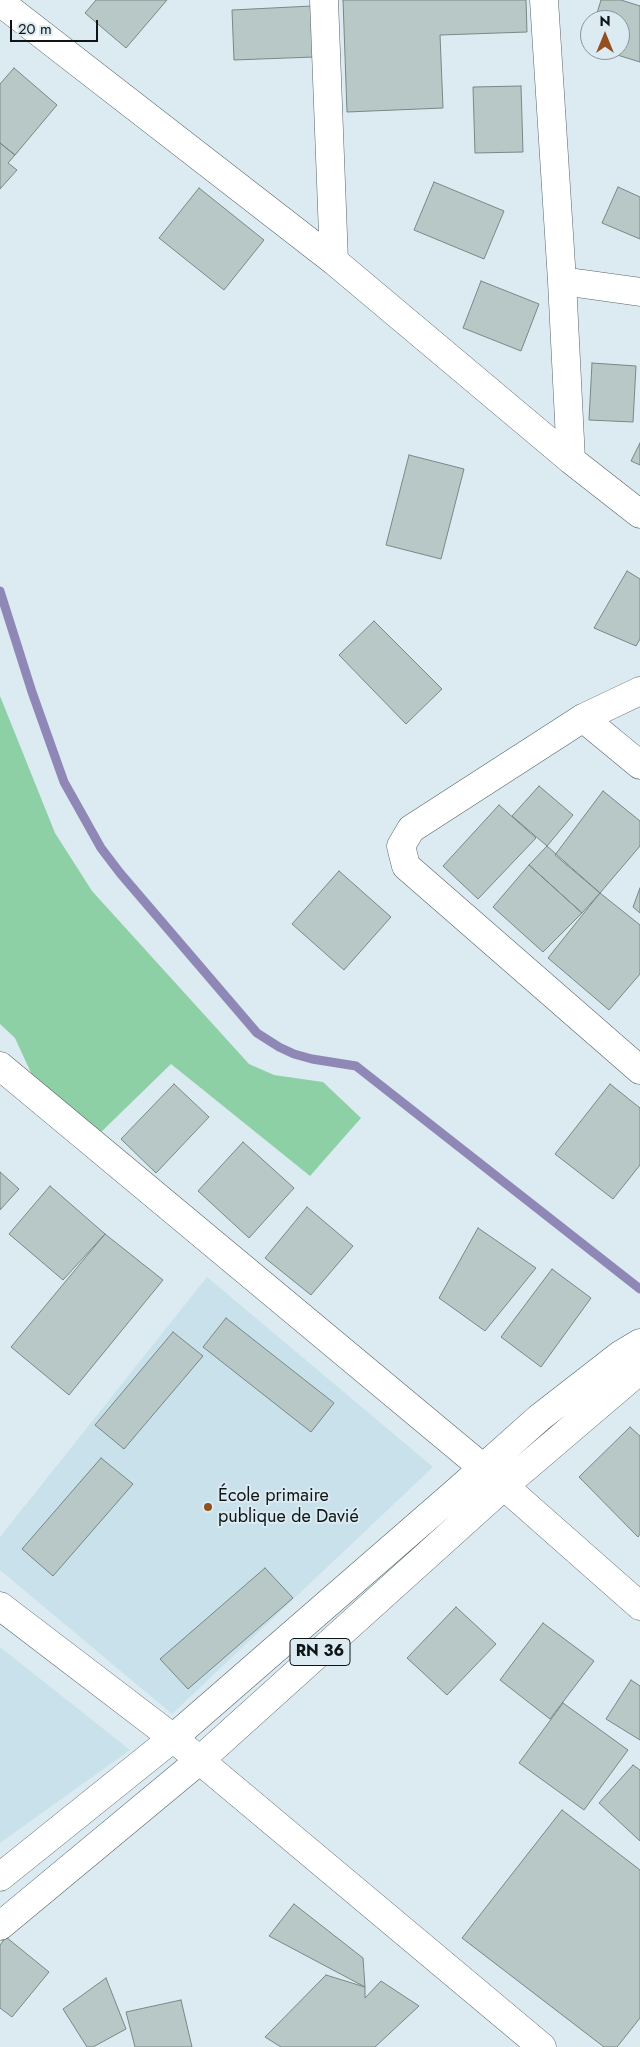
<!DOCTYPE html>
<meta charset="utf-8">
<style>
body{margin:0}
#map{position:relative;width:640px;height:2047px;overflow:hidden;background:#dbebf1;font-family:Jost,sans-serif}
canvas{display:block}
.north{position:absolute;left:580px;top:10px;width:50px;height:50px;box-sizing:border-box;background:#dbebf1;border:1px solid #89959a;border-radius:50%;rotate:0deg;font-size:14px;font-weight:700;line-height:20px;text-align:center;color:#0f1417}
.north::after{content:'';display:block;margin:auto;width:18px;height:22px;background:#924f20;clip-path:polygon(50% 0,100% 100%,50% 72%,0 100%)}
.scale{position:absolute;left:10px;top:20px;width:88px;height:22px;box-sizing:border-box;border:2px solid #0f1417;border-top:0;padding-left:6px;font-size:15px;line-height:18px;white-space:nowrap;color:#0f1417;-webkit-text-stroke:4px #dbebf1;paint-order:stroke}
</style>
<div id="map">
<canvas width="640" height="2047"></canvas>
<div class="north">N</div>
<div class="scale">20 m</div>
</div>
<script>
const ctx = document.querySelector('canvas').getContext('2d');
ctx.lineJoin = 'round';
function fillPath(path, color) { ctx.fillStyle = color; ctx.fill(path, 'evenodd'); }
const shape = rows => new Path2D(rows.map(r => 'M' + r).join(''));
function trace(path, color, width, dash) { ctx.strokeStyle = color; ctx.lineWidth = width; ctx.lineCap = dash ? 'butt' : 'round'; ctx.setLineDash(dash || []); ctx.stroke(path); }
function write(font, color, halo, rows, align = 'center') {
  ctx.font = font + ' Jost,sans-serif'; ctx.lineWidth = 4; ctx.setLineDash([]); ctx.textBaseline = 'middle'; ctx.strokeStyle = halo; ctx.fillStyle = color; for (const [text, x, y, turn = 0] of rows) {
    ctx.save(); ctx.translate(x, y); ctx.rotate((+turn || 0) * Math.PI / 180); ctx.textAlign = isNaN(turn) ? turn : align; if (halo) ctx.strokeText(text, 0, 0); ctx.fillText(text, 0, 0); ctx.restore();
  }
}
fillPath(shape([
 [207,1277,433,1467,172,1714,0,1570,0,1537],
 [0,1647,130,1750,0,1843]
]), '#c9e1eb');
fillPath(shape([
 [0,696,55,833,92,891,249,1064,274,1075,323,1082,361,1118,310,1176,171,1064,98,1135,32,1075,15,1038,0,1024]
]), '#8ed0a5');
trace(shape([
 [0,591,32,692,64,782,101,848,120,873,257,1033,279,1047,294,1054,312,1059,356,1066,640,1289]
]), '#8f88b7', 9);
const building = shape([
 [96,0,167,0,126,48,85,13,96,0],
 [343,0,526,0,527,32,440,35,443,108,347,112,343,0],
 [601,0,621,0,640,6,640,62,601,50,620,50,620,20,595,20,601,0],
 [312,6,314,57,234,60,232,10,312,6],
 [14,68,57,105,15,155,0,143,0,84,14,68],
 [521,86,523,152,475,153,473,87,521,86],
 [0,143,15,155,8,163,17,170,0,189,0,143],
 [434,182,504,211,484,259,414,230,434,182],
 [618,187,640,197,640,239,602,223,618,187],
 [199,188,264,240,224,290,159,238,199,188],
 [481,281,539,304,521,351,463,328,481,281],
 [592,363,636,366,633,422,589,420,592,363],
 [640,443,640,465,631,461,640,443],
 [409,455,464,469,441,559,386,545,409,455],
 [627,571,640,579,640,639,636,646,594,628,627,571],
 [374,621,442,689,406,724,339,655,374,621],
 [539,786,573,815,547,846,512,816,539,786],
 [603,791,640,821,640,846,600,893,555,855,603,791],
 [499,805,536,838,478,899,443,866,499,805],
 [547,846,600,893,582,913,529,865,547,846],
 [529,865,582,913,543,952,493,907,529,865],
 [339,871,391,917,344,970,292,924,339,871],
 [640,888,640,913,633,907,640,888],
 [600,893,640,925,640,974,609,1010,548,958,600,893],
 [174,1084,209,1117,156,1173,121,1139,174,1084],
 [610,1084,640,1108,640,1165,613,1199,555,1154,610,1084],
 [243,1142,294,1188,249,1238,198,1191,243,1142],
 [0,1172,19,1189,0,1210,0,1172],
 [50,1186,105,1234,63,1280,9,1234,50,1186],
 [307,1207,353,1246,311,1295,265,1258,307,1207],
 [478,1228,536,1268,485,1331,439,1298,478,1228],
 [105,1234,163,1280,69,1395,11,1347,105,1234],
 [552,1269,591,1298,541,1367,501,1337,552,1269],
 [226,1318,334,1403,311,1432,203,1347,226,1318],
 [173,1332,203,1356,124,1449,95,1425,173,1332],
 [630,1427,640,1436,640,1534,638,1537,579,1477,630,1427],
 [101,1458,133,1484,53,1576,22,1549,101,1458],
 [265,1568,293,1598,188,1689,160,1659,265,1568],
 [456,1607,496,1644,447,1695,407,1658,456,1607],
 [543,1623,594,1661,550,1719,500,1680,543,1623],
 [631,1680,640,1686,640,1740,606,1719,631,1680],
 [563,1703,628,1750,584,1810,519,1763,563,1703],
 [633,1765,640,1770,640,1841,599,1803,633,1765],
 [562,1810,640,1870,640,2018,617,2047,604,2047,462,1938,562,1810],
 [294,1904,363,1958,365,1987,269,1936,294,1904],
 [6,1937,49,1972,12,2017,0,2008,0,1945,6,1937],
 [326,1975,365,1987,365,1998,381,1981,419,2006,375,2047,281,2047,265,2037,326,1975],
 [106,1978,126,2029,93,2047,87,2047,63,2009,106,1978],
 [181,2000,192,2047,135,2047,126,2012,181,2000]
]);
fillPath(building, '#b7c8c6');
trace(building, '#788886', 1);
const minor = shape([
 [324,0,334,261],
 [544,0,562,281,571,460],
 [0,2,334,261,571,460,640,514],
 [562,281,640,292],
 [640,691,583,718,411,829,401,846,406,866,640,1070],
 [583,718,640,765],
 [0,1066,483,1468],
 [504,1486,640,1606],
 [0,1606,173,1738,542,2047]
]);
const major = shape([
 [0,1877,173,1738,456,1492,539,1418,620,1355,640,1343],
 [0,1926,200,1760,504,1486,640,1370]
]);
trace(minor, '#566469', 29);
trace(major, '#566469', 29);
trace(minor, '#fff', 28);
trace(major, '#fff', 28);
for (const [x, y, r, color] of [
 [208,1507,5,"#924f20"]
]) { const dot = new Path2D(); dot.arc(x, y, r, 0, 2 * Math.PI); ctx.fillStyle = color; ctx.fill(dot); trace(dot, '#dbebf1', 2); }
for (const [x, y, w] of [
 [320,1652,60]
]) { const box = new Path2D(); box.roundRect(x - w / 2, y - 13.5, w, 27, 4); ctx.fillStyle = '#dbebf1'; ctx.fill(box); trace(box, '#0f1417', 1); }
write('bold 16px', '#0f1417', null, [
 ["RN 36",320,1652]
]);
write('18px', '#0f1417', '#dbebf1', [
 ["École primaire",218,1497],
 ["publique de Davié",218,1518]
], 'left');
</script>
